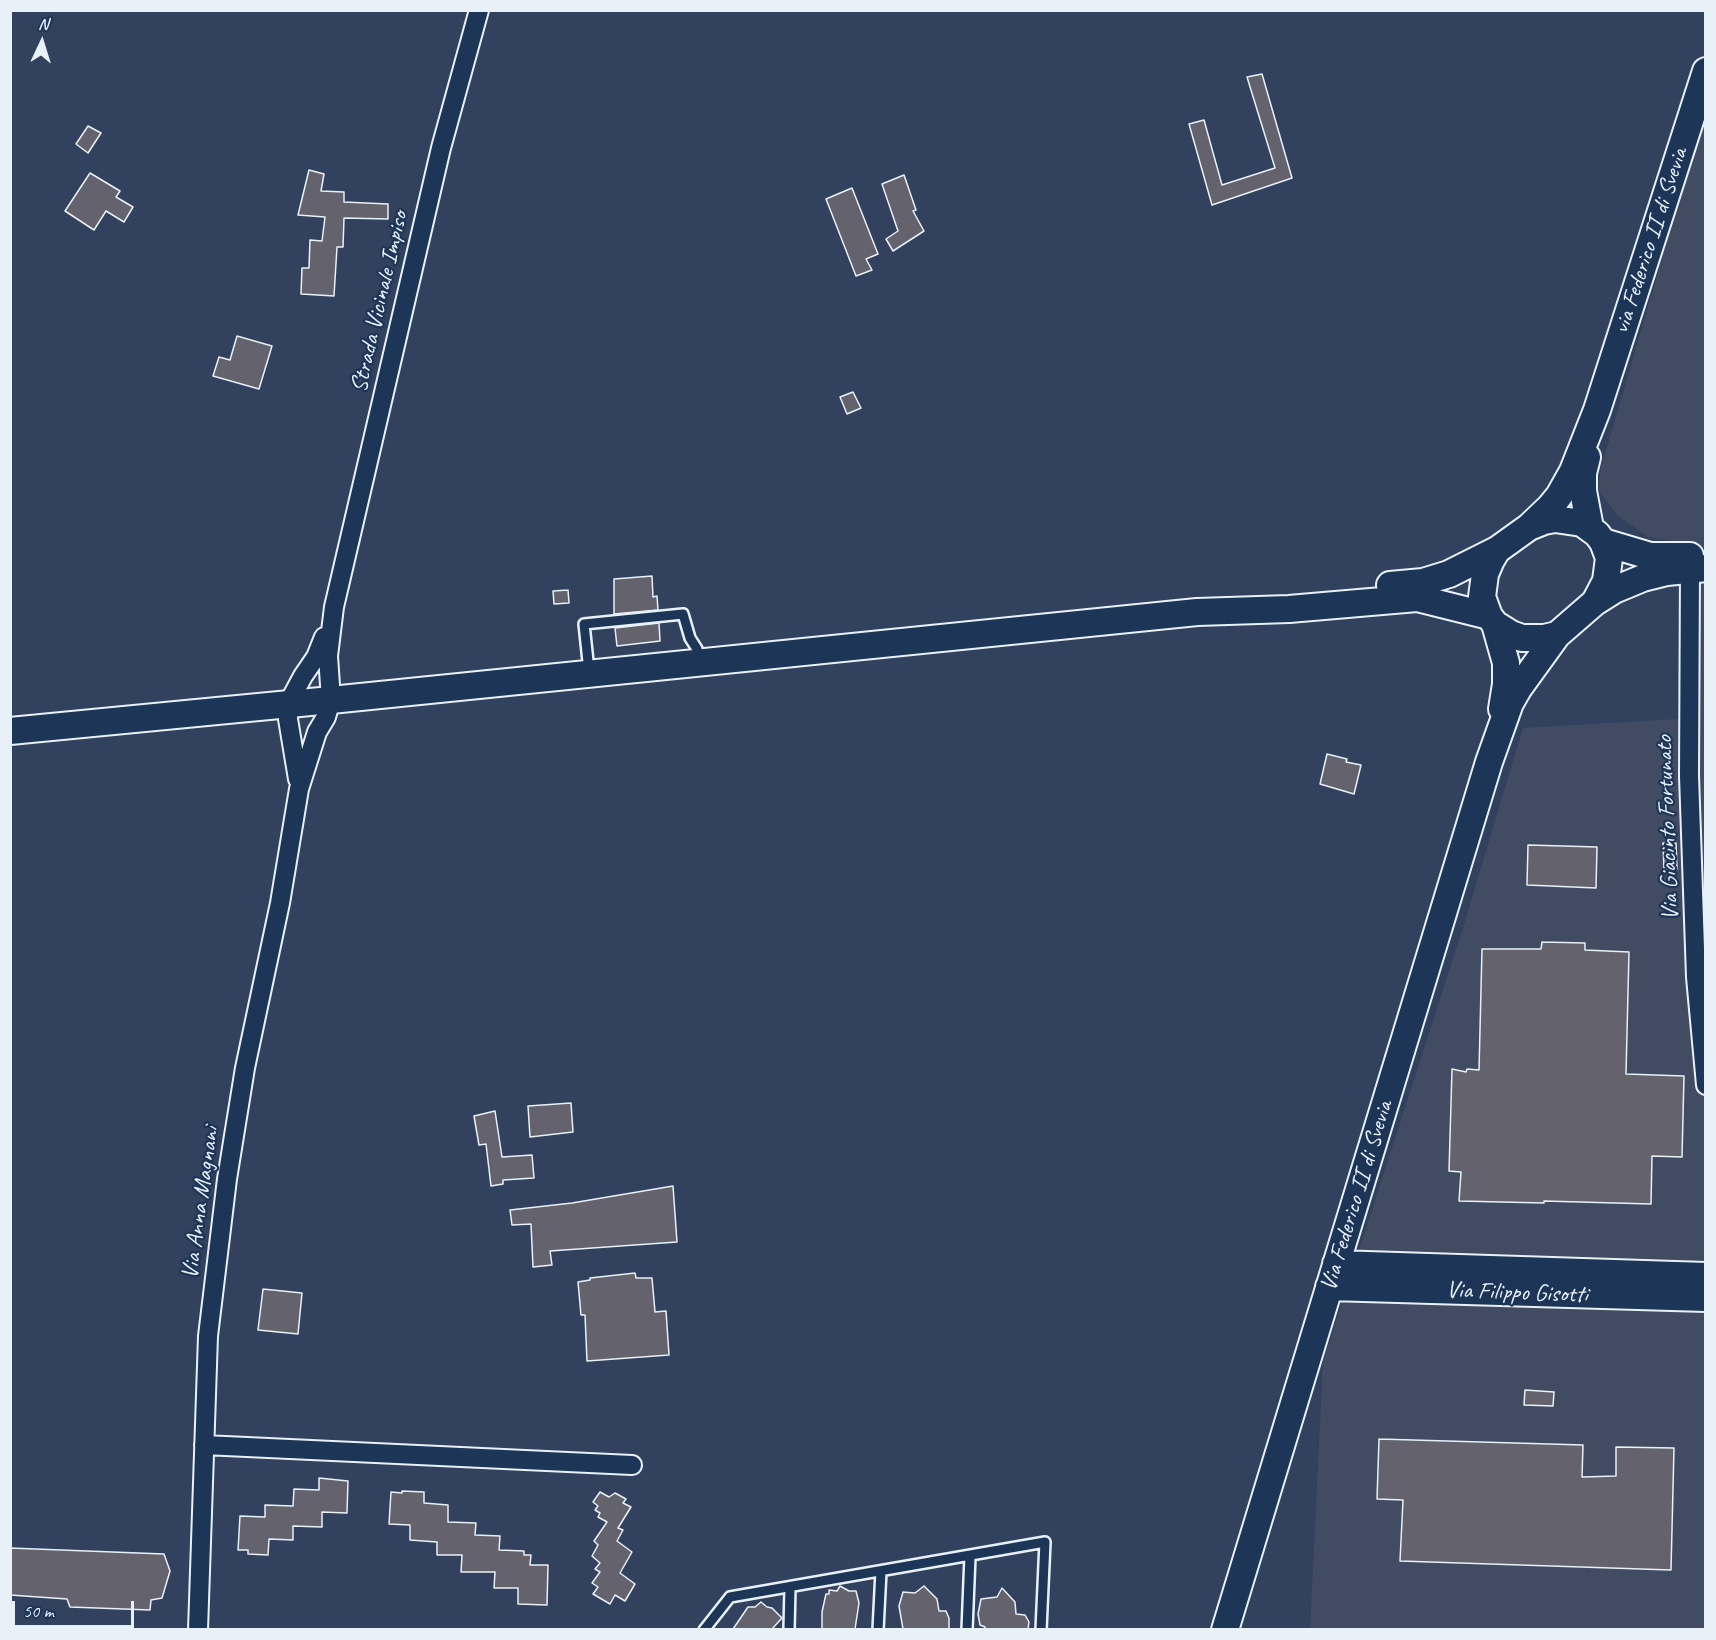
<!DOCTYPE html>
<style>
body{margin:0}
#map{position:relative;width:1716px;height:1640px;overflow:hidden;background:#32425e;font-family:Caveat,sans-serif}
canvas{display:block}
.frame{position:absolute;inset:0;border:12px solid #e8f1f8;pointer-events:none}
.north{position:absolute;left:12px;top:12px;width:60px;height:60px;-webkit-text-stroke:4px #1d3557;paint-order:stroke;rotate:4deg;font-size:16px;font-weight:700;line-height:24px;text-align:center;color:#e8f1f8}
.north::after{content:'';display:block;margin:auto;width:21px;height:27px;background:#e8f1f8;clip-path:polygon(50% 0,100% 100%,50% 72%,0 100%)}
.scale{position:absolute;left:12px;top:1601px;width:122px;height:27px;box-sizing:border-box;border:3px solid #e8f1f8;border-top:0;padding-left:8px;font-size:18px;line-height:21px;white-space:nowrap;color:#e8f1f8;-webkit-text-stroke:4px #1d3557;paint-order:stroke}
</style>
<div id="map">
<canvas width="1716" height="1640"></canvas>
<div class="frame"></div>
<div class="north">N</div>
<div class="scale">50 m</div>
</div>
<script>
const ctx = document.querySelector('canvas').getContext('2d');
ctx.lineJoin = 'round';
function fillPath(path, color) { ctx.fillStyle = color; ctx.fill(path, 'evenodd'); }
const shape = rows => new Path2D(rows.map(r => 'M' + r).join(''));
function trace(path, color, width, dash) { ctx.strokeStyle = color; ctx.lineWidth = width; ctx.lineCap = dash ? 'butt' : 'round'; ctx.setLineDash(dash || []); ctx.stroke(path); }
function write(font, color, halo, rows, align = 'center') {
  ctx.font = font + ' Caveat,sans-serif'; ctx.lineWidth = 4.5; ctx.setLineDash([]); ctx.textBaseline = 'middle'; ctx.strokeStyle = halo; ctx.fillStyle = color; for (const [text, x, y, turn = 0] of rows) {
    ctx.save(); ctx.translate(x, y); ctx.rotate((+turn || 0) * Math.PI / 180); ctx.textAlign = isNaN(turn) ? turn : align; if (halo) ctx.strokeText(text, 0, 0); ctx.fillText(text, 0, 0); ctx.restore();
  }
}
fillPath(shape([
 [1705,112,1705,1629,1310,1630,1323,1362,1462,931,1523,728,1697,718,1699,542,1684,543,1648,537,1618,516,1598,490,1601,468]
]), '#414c62');
const building = shape([
 [1262,74,1292,178,1212,205,1189,124,1204,120,1222,185,1275,168,1247,77,1262,74],
 [88,126,101,133,88,153,76,144,88,126],
 [309,170,324,174,321,191,344,192,344,202,388,204,388,219,344,218,343,247,337,247,334,296,301,294,302,268,309,268,310,240,322,241,325,217,298,215,309,170],
 [90,173,120,191,116,197,133,207,124,222,106,211,94,230,65,211,90,173],
 [904,175,916,210,913,211,924,231,893,251,886,239,898,231,882,184,904,175],
 [852,188,878,254,866,259,872,270,856,276,826,199,852,188],
 [237,336,272,346,259,389,213,376,219,357,230,360,237,336],
 [853,392,861,408,847,414,840,397,853,392],
 [652,576,653,597,657,596,658,610,614,614,614,579,652,576],
 [568,590,569,603,554,604,553,591,568,590],
 [659,623,660,641,617,646,615,628,659,623],
 [1327,754,1347,759,1346,762,1361,765,1354,794,1320,784,1327,754],
 [1663,843,1676,843,1677,869,1664,870,1663,843],
 [1528,845,1597,847,1596,888,1527,885,1528,845],
 [1542,942,1585,943,1585,950,1629,952,1626,1074,1684,1076,1682,1157,1652,1156,1651,1204,1544,1201,1544,1203,1459,1201,1461,1172,1449,1171,1452,1069,1466,1072,1467,1069,1479,1070,1482,949,1541,949,1542,942],
 [571,1103,573,1132,530,1137,528,1106,571,1103],
 [495,1111,502,1157,532,1155,534,1178,503,1180,503,1184,491,1186,486,1144,479,1145,474,1116,495,1111],
 [673,1186,677,1242,550,1251,552,1265,533,1267,531,1224,512,1225,510,1210,572,1203,673,1186],
 [635,1273,636,1278,652,1278,655,1312,666,1311,669,1355,587,1361,585,1315,581,1315,578,1282,590,1280,590,1278,635,1273],
 [263,1289,302,1293,298,1334,258,1330,263,1289],
 [1525,1390,1554,1392,1553,1406,1524,1405,1525,1390],
 [1379,1439,1583,1445,1582,1477,1616,1476,1616,1447,1674,1448,1671,1570,1400,1561,1403,1500,1377,1499,1379,1439],
 [319,1478,348,1481,347,1513,322,1512,322,1527,293,1526,293,1540,269,1539,268,1555,248,1554,248,1550,238,1550,240,1516,265,1517,265,1505,293,1506,294,1489,319,1490,319,1478],
 [402,1491,424,1492,424,1503,448,1505,448,1522,476,1523,475,1535,500,1536,499,1550,524,1551,524,1555,531,1555,530,1565,548,1565,547,1605,518,1604,518,1588,494,1588,495,1572,461,1572,462,1555,437,1555,437,1542,410,1540,410,1525,389,1524,391,1492,402,1493,402,1491],
 [600,1492,609,1497,615,1493,626,1499,623,1503,631,1507,618,1528,623,1530,617,1541,632,1552,620,1573,635,1584,625,1601,615,1595,610,1604,593,1594,598,1587,592,1583,600,1572,595,1569,600,1563,592,1556,598,1545,594,1541,607,1522,598,1517,600,1513,595,1510,598,1506,593,1502,600,1492],
 [10,1548,164,1554,170,1571,162,1598,151,1600,150,1610,70,1607,67,1599,10,1595,10,1548],
 [840,1586,849,1591,856,1591,859,1603,855,1629,822,1629,822,1612,826,1594,829,1594,829,1590,837,1591,840,1586],
 [924,1586,937,1599,939,1611,946,1611,949,1618,949,1629,903,1629,899,1606,903,1592,915,1593,924,1586],
 [1002,1588,1015,1602,1016,1614,1025,1615,1029,1622,1028,1629,985,1629,985,1627,980,1625,978,1614,981,1599,997,1597,1002,1588],
 [761,1602,767,1607,772,1608,782,1618,772,1629,733,1629,748,1607,755,1607,761,1602]
]);
fillPath(building, '#63626d');
trace(building, '#e8f1f8', 1.5);
const lane = shape([
 [589,671,584,624,683,614,690,638,697,649,699,660],
 [704,1630,730,1597,1045,1542,1041,1630],
 [789,1630,790,1587],
 [878,1630,881,1571],
 [967,1630,970,1556]
]);
const street = shape([
 [1690,569,1689,776,1696,977,1706,1085],
 [298,779,288,719,288,704,303,676,316,657,324,637],
 [204,1445,632,1465],
 [198,1630,208,1336,227,1179,245,1068,280,903,299,789,317,732,326,717,331,700,328,656,334,607,441,148,479,10]
]);
const secondary = shape([
 [1587,457,1583,473,1583,491,1590,528],
 [1529,527,1544,521,1555,519,1582,523,1597,534,1603,542,1609,558,1606,581,1595,602,1557,635,1544,638,1522,638,1511,634,1495,624,1489,616,1482,597,1485,574,1491,560,1497,550,1529,527,1550,507,1559,496,1573,471,1597,410,1706,71],
 [1603,542,1650,556,1690,556],
 [1390,585,1423,582,1449,574,1497,550],
 [1595,602,1614,590,1643,578,1667,572,1706,568],
 [1495,624,1506,663,1506,684,1502,709],
 [10,731,331,700,1197,612,1289,609,1417,598,1489,616],
 [1336,1264,1706,1276],
 [1329,1287,1706,1298],
 [1225,1630,1489,762,1510,703,1518,689,1557,635]
]);
trace(lane, '#e8f1f8', 14);
trace(street, '#e8f1f8', 22);
trace(secondary, '#e8f1f8', 30);
trace(lane, '#1d3557', 9);
trace(street, '#1d3557', 18);
trace(secondary, '#1d3557', 26);
write('24px', '#e8f1f8', '#1d3557', [
 ["via Federico II di Svevia",1651,241,-72],
 ["Strada Vicinale Impiso",380,302,-77],
 ["Via Giacinto Fortunato",1668,828,-92],
 ["Via Federico II di Svevia",1357,1196,-73],
 ["Via Anna Magnani",201,1203,-82],
 ["Via Filippo Gisotti",1517,1293,2]
]);
</script>
